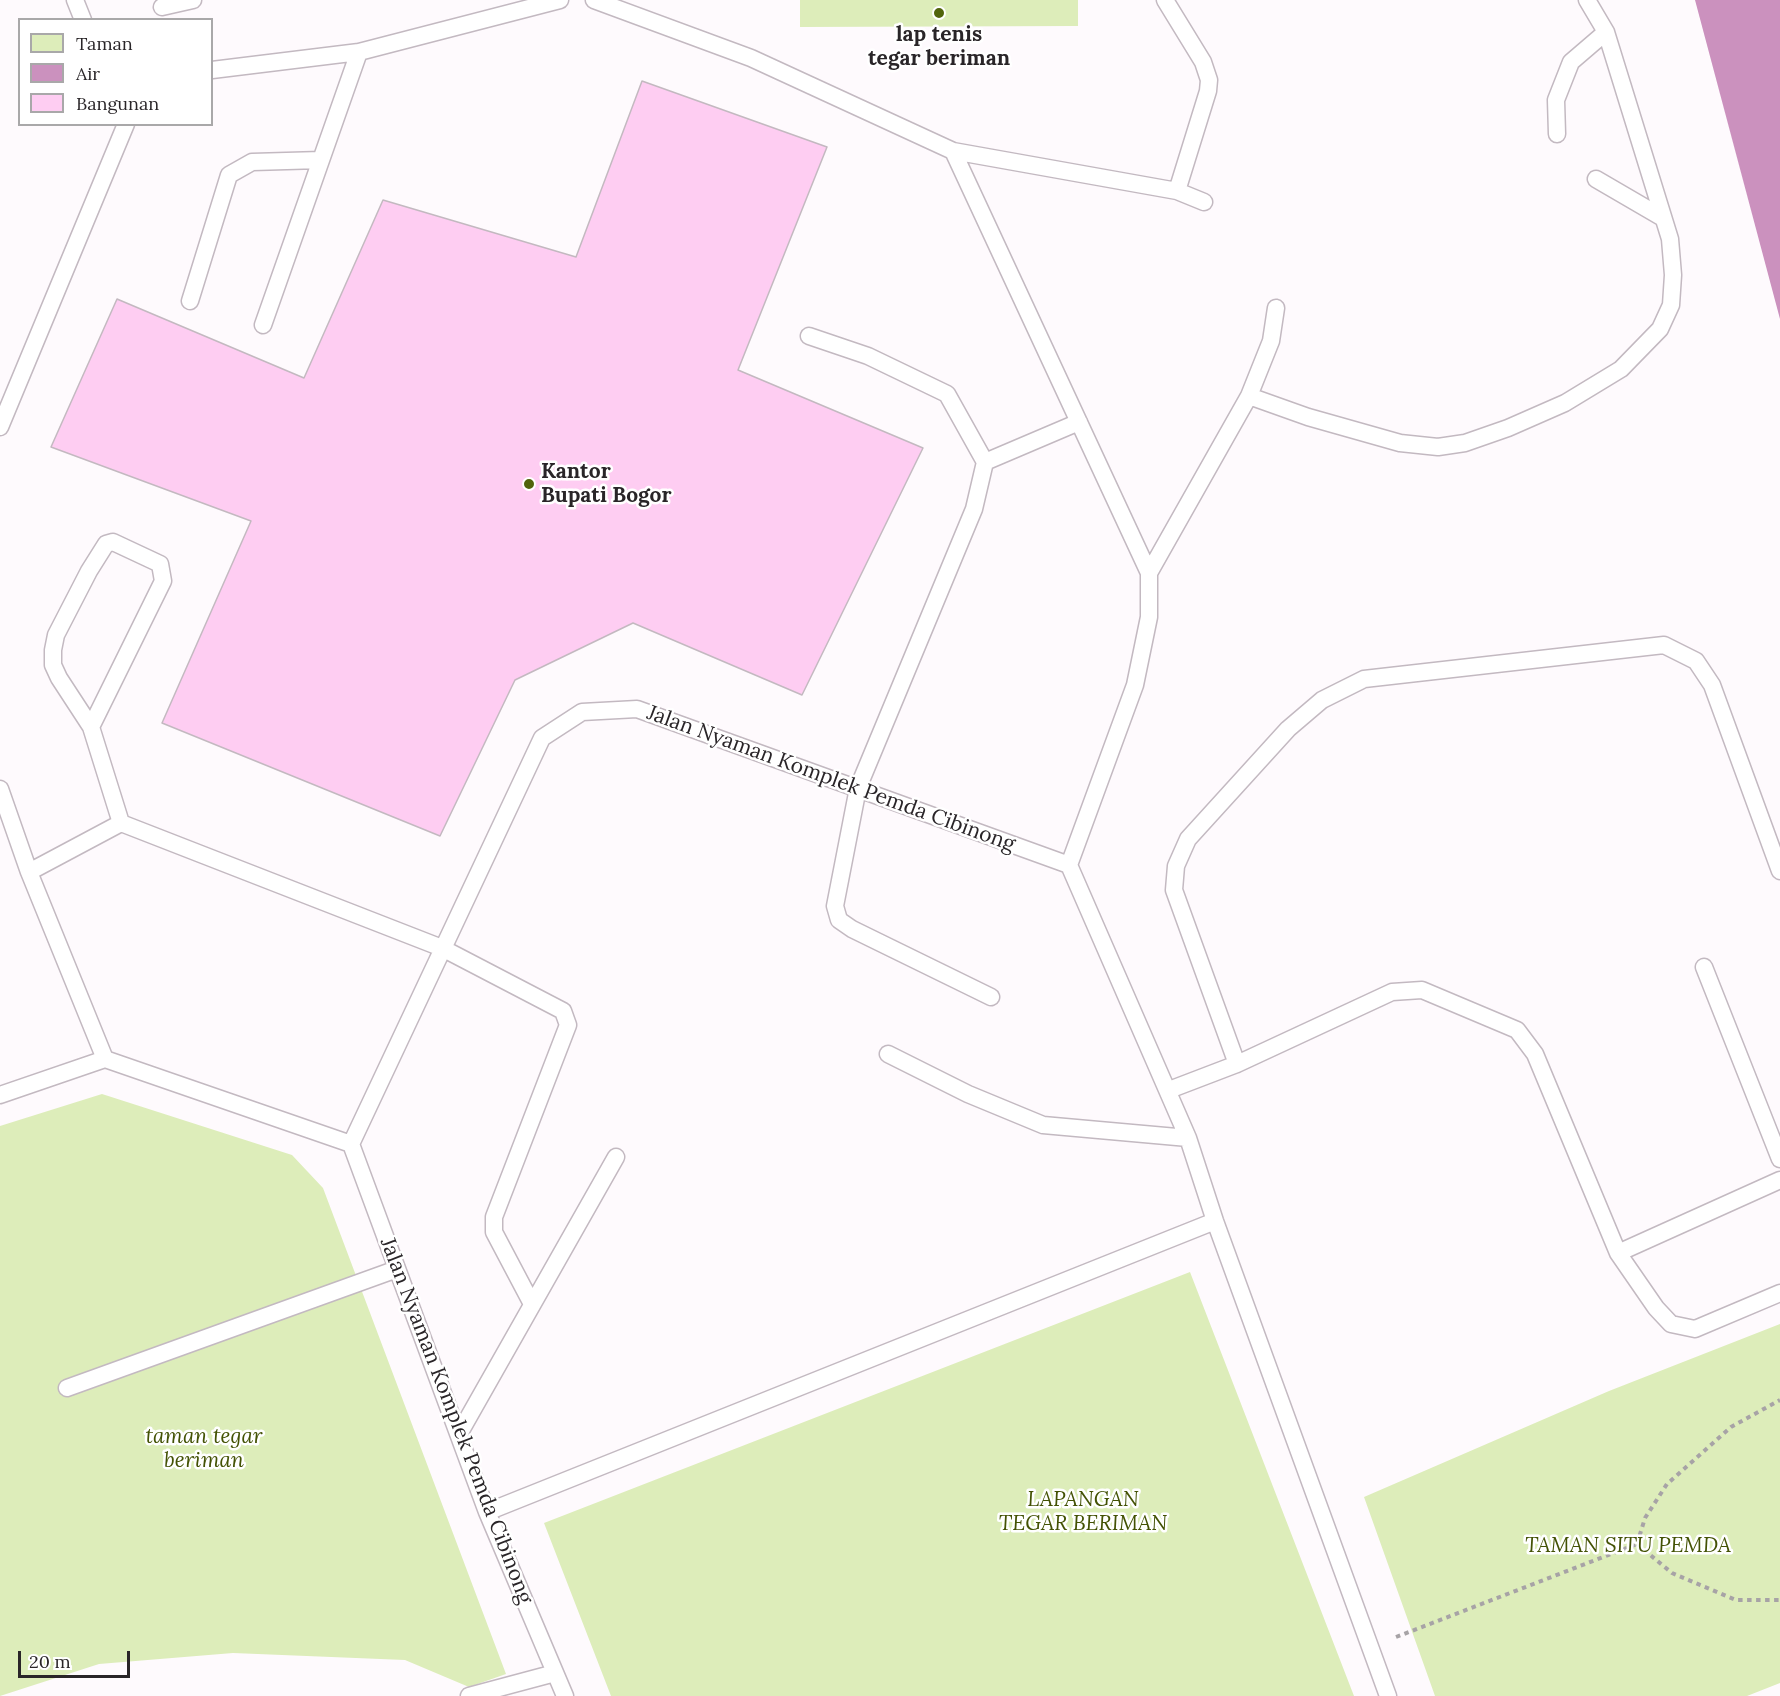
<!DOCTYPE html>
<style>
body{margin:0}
#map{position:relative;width:1780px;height:1696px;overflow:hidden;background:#fefafd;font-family:Lora,serif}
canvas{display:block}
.legend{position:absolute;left:18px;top:18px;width:195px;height:108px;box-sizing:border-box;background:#fff;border:2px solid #a9a8a9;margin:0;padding:8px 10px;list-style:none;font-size:18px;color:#292528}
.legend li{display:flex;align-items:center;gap:12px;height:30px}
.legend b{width:30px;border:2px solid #a9a8a9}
.scale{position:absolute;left:18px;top:1651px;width:112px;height:27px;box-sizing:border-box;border:3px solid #292528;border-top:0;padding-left:8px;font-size:18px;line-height:21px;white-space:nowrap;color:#292528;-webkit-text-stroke:4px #fff;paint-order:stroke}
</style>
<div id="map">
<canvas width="1780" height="1696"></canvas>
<ul class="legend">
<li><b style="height:16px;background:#ddedba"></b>Taman</li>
<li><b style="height:16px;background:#cb91be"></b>Air</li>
<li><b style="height:16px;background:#fecdf2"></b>Bangunan</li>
</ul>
<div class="scale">20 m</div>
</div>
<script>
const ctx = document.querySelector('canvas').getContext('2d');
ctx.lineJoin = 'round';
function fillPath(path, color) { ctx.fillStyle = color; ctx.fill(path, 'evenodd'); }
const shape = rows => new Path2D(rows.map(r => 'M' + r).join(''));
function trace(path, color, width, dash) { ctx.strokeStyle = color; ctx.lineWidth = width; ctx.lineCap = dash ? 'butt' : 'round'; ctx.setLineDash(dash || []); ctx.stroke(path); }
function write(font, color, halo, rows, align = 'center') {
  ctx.font = font + ' Lora,serif'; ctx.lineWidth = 5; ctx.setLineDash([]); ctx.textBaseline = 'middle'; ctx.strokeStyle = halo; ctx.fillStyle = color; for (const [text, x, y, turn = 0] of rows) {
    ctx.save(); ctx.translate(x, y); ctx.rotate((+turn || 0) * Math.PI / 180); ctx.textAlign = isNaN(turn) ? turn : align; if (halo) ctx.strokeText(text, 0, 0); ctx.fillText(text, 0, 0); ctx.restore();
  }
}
fillPath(shape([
 [800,0,1078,0,1078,26,800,27],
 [102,1094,292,1155,323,1188,506,1674,469,1687,405,1660,233,1653,99,1664,0,1696,0,1126],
 [1190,1272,1354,1696,611,1696,544,1523],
 [1780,1324,1780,1683,1747,1696,1435,1696,1364,1497,1609,1391]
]), '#ddedba');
fillPath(shape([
 [1695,0,1780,0,1780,319]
]), '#cb91be');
const building = shape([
 [642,81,827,147,738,370,923,448,802,695,633,623,515,680,440,836,162,723,251,521,51,447,117,299,304,378,383,200,576,257,642,81]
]);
fillPath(building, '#fecdf2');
trace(building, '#c3b9c0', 1.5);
const lane = shape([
 [75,0,83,20],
 [594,0,751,58,953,151,1177,191,1204,202],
 [1165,0,1203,62,1209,80,1208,91,1177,191],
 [162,7,193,0],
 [212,70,359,52,560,0],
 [1557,134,1556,100,1571,62,1606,32],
 [953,151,1149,573,1149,617,1135,685,1069,865,1188,1138,1215,1221,1388,1696],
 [1596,179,1663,218],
 [190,301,229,175,252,162,321,160],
 [263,325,359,52],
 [809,336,868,356,947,394,985,462,974,509,858,788,835,906,839,920,852,929,991,997],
 [1249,396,1308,417,1400,443,1438,447,1465,443,1508,428,1565,403,1621,369,1660,329,1671,305,1673,275,1670,239,1606,32,1587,0],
 [0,427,126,124],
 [985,462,1079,422],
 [1149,573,1249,396,1271,341,1276,308],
 [91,727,59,678,53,665,53,650,56,635,89,571,106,544,113,542,160,564,163,581,91,727,121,823,442,948,563,1011,568,1025,494,1217,494,1232,532,1304],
 [0,789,29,872,105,1059,351,1144],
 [29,872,121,823],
 [1704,967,1780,1159],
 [888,1054,968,1094,1043,1125,1188,1138],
 [1237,1064,1174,890,1176,866,1188,839,1288,729,1322,700,1364,679,1664,645,1696,661,1712,685,1780,871],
 [1169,1090,1237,1064,1392,992,1422,990,1517,1030,1535,1054,1618,1253,1656,1308,1671,1324,1695,1329,1780,1293],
 [0,1095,105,1059],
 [1618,1253,1780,1180],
 [67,1388,397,1269],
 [459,1434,616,1157],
 [487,1512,1215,1221],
 [469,1696,555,1673],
 [565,1696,487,1512,351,1144,542,738,582,712,637,709,1069,865]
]);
trace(lane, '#c3b9c1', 19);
trace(shape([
 [1637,1544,1645,1518,1667,1484,1731,1427,1780,1400],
 [1637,1544,1672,1573,1736,1600,1780,1600],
 [1396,1637,1637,1544]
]), '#a7a3a6', 4, [4.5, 4.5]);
trace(lane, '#fff', 16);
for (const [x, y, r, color] of [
 [939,13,6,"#51640c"],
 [529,484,6,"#51640c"]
]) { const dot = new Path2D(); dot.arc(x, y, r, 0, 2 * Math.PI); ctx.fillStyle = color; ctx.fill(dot); trace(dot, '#fff', 2); }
write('bold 21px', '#292528', '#fff', [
 ["lap tenis",939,35],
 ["tegar beriman",939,59],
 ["Kantor",541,472,"left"],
 ["Bupati Bogor",541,496,"left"]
]);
write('21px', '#292528', '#fff', [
 ["Jalan Nyaman Komplek Pemda Cibinong",831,779,20],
 ["Jalan Nyaman Komplek Pemda Cibinong",456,1421,69]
]);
write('italic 21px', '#435204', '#fff', [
 ["taman tegar",204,1437],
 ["beriman",204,1461],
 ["LAPANGAN",1083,1500],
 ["TEGAR BERIMAN",1083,1524],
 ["TAMAN SITU PEMDA",1628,1546]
]);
</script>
